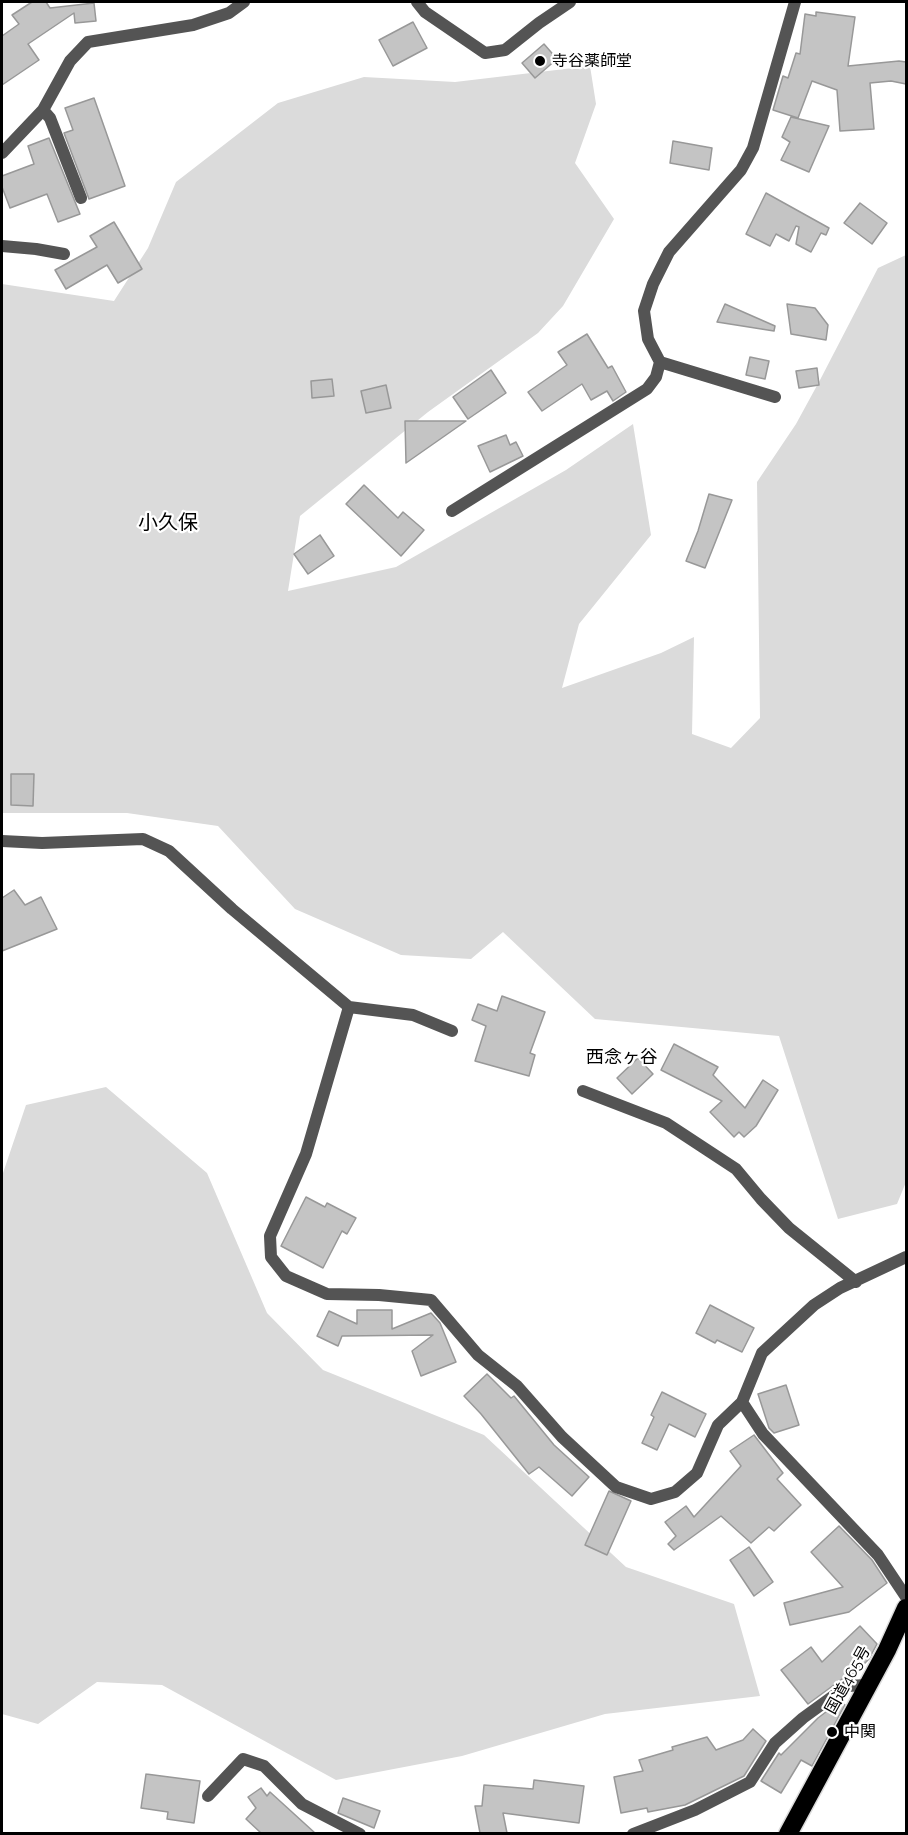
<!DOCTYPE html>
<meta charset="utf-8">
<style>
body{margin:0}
#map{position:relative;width:908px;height:1835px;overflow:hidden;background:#fff;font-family:Raleway,sans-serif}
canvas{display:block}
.frame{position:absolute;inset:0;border:3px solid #000;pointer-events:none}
</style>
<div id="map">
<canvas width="908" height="1835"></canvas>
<div class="frame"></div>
</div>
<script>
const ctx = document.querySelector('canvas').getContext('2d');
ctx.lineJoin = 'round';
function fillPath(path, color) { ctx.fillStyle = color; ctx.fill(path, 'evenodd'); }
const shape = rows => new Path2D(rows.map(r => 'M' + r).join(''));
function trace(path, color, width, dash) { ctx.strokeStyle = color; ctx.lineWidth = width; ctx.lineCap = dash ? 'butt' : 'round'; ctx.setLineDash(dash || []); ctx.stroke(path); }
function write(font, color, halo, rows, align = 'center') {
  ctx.font = font + ' Raleway,"Noto Sans JP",sans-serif'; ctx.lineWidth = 4.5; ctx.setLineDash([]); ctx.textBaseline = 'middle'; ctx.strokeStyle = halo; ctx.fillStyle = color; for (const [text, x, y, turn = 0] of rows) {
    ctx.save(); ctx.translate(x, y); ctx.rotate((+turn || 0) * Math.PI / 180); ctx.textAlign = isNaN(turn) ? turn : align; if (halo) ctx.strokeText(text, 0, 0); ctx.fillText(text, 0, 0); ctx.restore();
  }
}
fillPath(shape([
 [590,66,596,104,575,163,614,219,563,306,538,333,428,412,300,516,288,591,396,567,566,470,633,424,651,535,579,624,562,688,661,653,694,637,692,734,731,748,760,718,757,482,796,424,820,380,878,268,906,255,906,1182,897,1204,838,1219,779,1036,595,1019,503,932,471,959,401,955,295,909,218,826,127,813,2,813,2,284,114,301,148,248,176,182,278,103,364,77,455,82],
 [106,1087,207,1173,267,1313,323,1370,484,1435,626,1567,734,1604,760,1696,605,1714,462,1756,336,1780,162,1685,97,1682,38,1724,2,1714,2,1176,26,1105]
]), '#dbdbdb');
const building = shape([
 [32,2,46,2,50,8,94,3,96,21,75,23,74,13,28,44,39,60,2,85,2,36,19,24,12,15,32,2],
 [816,12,855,17,848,66,899,61,906,62,906,84,891,81,870,83,874,129,840,131,837,90,812,81,798,118,773,110,783,76,788,78,796,53,800,54,805,14,816,16,816,12],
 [413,22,427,48,393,66,379,40,413,22],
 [544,44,557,59,535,78,522,63,544,44],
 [94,98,125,186,89,199,64,133,73,130,65,108,94,98],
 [791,117,829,126,809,172,781,160,790,142,782,137,791,117],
 [49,138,80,214,58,222,47,194,10,208,2,187,2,176,34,164,28,146,49,138],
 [673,141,712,148,709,170,670,163,673,141],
 [766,193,829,228,826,235,821,233,811,252,796,244,799,227,796,226,789,241,776,234,770,246,746,234,766,193],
 [860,203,887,223,872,244,844,223,860,203],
 [114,222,142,269,118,283,107,265,66,289,55,270,97,247,90,236,114,222],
 [725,304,775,326,774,331,717,322,725,304],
 [787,304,815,308,828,325,826,340,791,334,787,304],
 [587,334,608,368,612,366,626,392,613,401,607,391,591,400,582,384,542,411,528,392,567,365,558,352,587,334],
 [750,357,769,361,765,379,746,375,750,357],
 [817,368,819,385,799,388,796,371,817,368],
 [491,370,506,393,468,419,453,397,491,370],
 [332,379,334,396,312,398,311,381,332,379],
 [386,385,391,408,366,413,361,391,386,385],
 [405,421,466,421,406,463,405,421],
 [506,435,510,445,516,442,523,456,490,472,478,446,506,435],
 [364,485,398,518,403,512,424,530,401,556,346,504,364,485],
 [709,494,732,500,705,568,686,561,698,531,709,494],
 [320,535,334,556,308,574,294,554,320,535],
 [11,774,34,774,33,806,11,805,11,774],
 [14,890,25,905,41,897,57,929,2,951,2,898,14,890],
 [502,996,545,1012,530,1053,535,1055,529,1076,475,1061,486,1026,472,1020,478,1004,497,1011,502,996],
 [674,1044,718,1067,713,1075,745,1108,763,1080,778,1090,756,1126,744,1137,739,1132,734,1137,710,1112,722,1101,661,1070,674,1044],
 [638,1058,653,1074,632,1094,617,1078,638,1058],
 [306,1197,325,1207,327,1203,356,1218,347,1234,342,1231,323,1268,281,1246,306,1197],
 [710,1305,754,1328,742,1352,717,1340,715,1343,696,1333,710,1305],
 [357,1310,392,1310,392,1329,431,1313,440,1323,456,1362,421,1376,412,1351,433,1335,342,1336,338,1346,317,1336,329,1311,357,1324,357,1310],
 [487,1374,511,1398,514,1396,554,1445,589,1477,572,1496,539,1467,529,1474,481,1414,464,1396,487,1374],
 [786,1385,799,1425,774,1433,769,1428,758,1394,786,1385],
 [662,1392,706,1414,695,1437,669,1424,657,1450,642,1443,654,1417,651,1415,662,1392],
 [754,1435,783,1473,777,1479,801,1505,774,1531,769,1527,751,1543,721,1516,674,1550,668,1544,676,1536,665,1522,686,1506,694,1517,741,1466,730,1451,754,1435],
 [609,1491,631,1501,607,1555,585,1545,609,1491],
 [839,1526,872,1560,887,1583,849,1612,790,1625,784,1603,843,1587,811,1552,839,1526],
 [749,1547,773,1582,754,1596,730,1560,749,1547],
 [860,1626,877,1644,869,1659,850,1678,842,1679,808,1704,781,1670,811,1647,822,1662,860,1626],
 [839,1702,845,1705,812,1766,801,1760,781,1793,761,1781,779,1753,781,1755,818,1718,839,1702],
 [753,1729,766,1741,744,1776,685,1805,648,1812,647,1808,621,1813,614,1777,643,1771,639,1760,673,1750,672,1747,707,1737,716,1750,743,1740,753,1729],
 [146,1774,200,1781,194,1823,167,1819,168,1812,141,1808,146,1774],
 [534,1780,584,1786,579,1823,503,1813,507,1833,480,1833,475,1806,482,1806,484,1785,533,1789,534,1780],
 [261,1788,267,1796,270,1792,315,1833,261,1833,246,1819,256,1808,248,1797,261,1788],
 [343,1798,380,1811,374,1828,338,1813,343,1798]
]);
fillPath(building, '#c4c4c4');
trace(building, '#989898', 1.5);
const highway = shape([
 [788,1834,887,1650,906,1608]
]);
trace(highway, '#dbdbdb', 21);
trace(shape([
 [417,2,425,12,485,53,505,50,539,23,570,2],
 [43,110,50,118,81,198],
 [2,153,43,110,70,61,88,42,193,25,229,13,244,2],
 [2,246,36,249,64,254],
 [660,362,775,397],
 [452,511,647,389,656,377,660,362,648,339,644,311,653,284,669,252,741,170,753,148,795,2],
 [2,841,42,843,143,839,169,851,232,909,349,1007,413,1015,452,1031],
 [349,1007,306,1154,270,1236,271,1257,286,1276,327,1294,379,1295,431,1300,478,1355,517,1386,562,1437,616,1487,651,1499,675,1492,697,1473,718,1425,742,1402],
 [583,1091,666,1123,736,1169,761,1199,789,1228,856,1282],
 [906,1257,840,1288,814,1305,762,1353,742,1402,763,1434,878,1555,906,1597],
 [208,1796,243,1759,264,1766,302,1804,360,1834],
 [633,1834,695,1810,750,1782,775,1743,803,1718,847,1686,867,1685]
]), '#545454', 12);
trace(highway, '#000', 18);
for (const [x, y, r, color] of [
 [540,61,6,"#000"],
 [832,1732,6,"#000"]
]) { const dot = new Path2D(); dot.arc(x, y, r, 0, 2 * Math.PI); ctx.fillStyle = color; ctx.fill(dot); trace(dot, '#fff', 2); }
write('16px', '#000', '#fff', [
 ["寺谷薬師堂",552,61],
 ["中関",844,1732]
], 'left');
write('16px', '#000', '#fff', [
 ["国道465号",848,1680,-61]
]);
write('18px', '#000', '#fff', [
 ["西念ヶ谷",622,1058]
]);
write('20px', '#000', '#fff', [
 ["小久保",168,523]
]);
</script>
